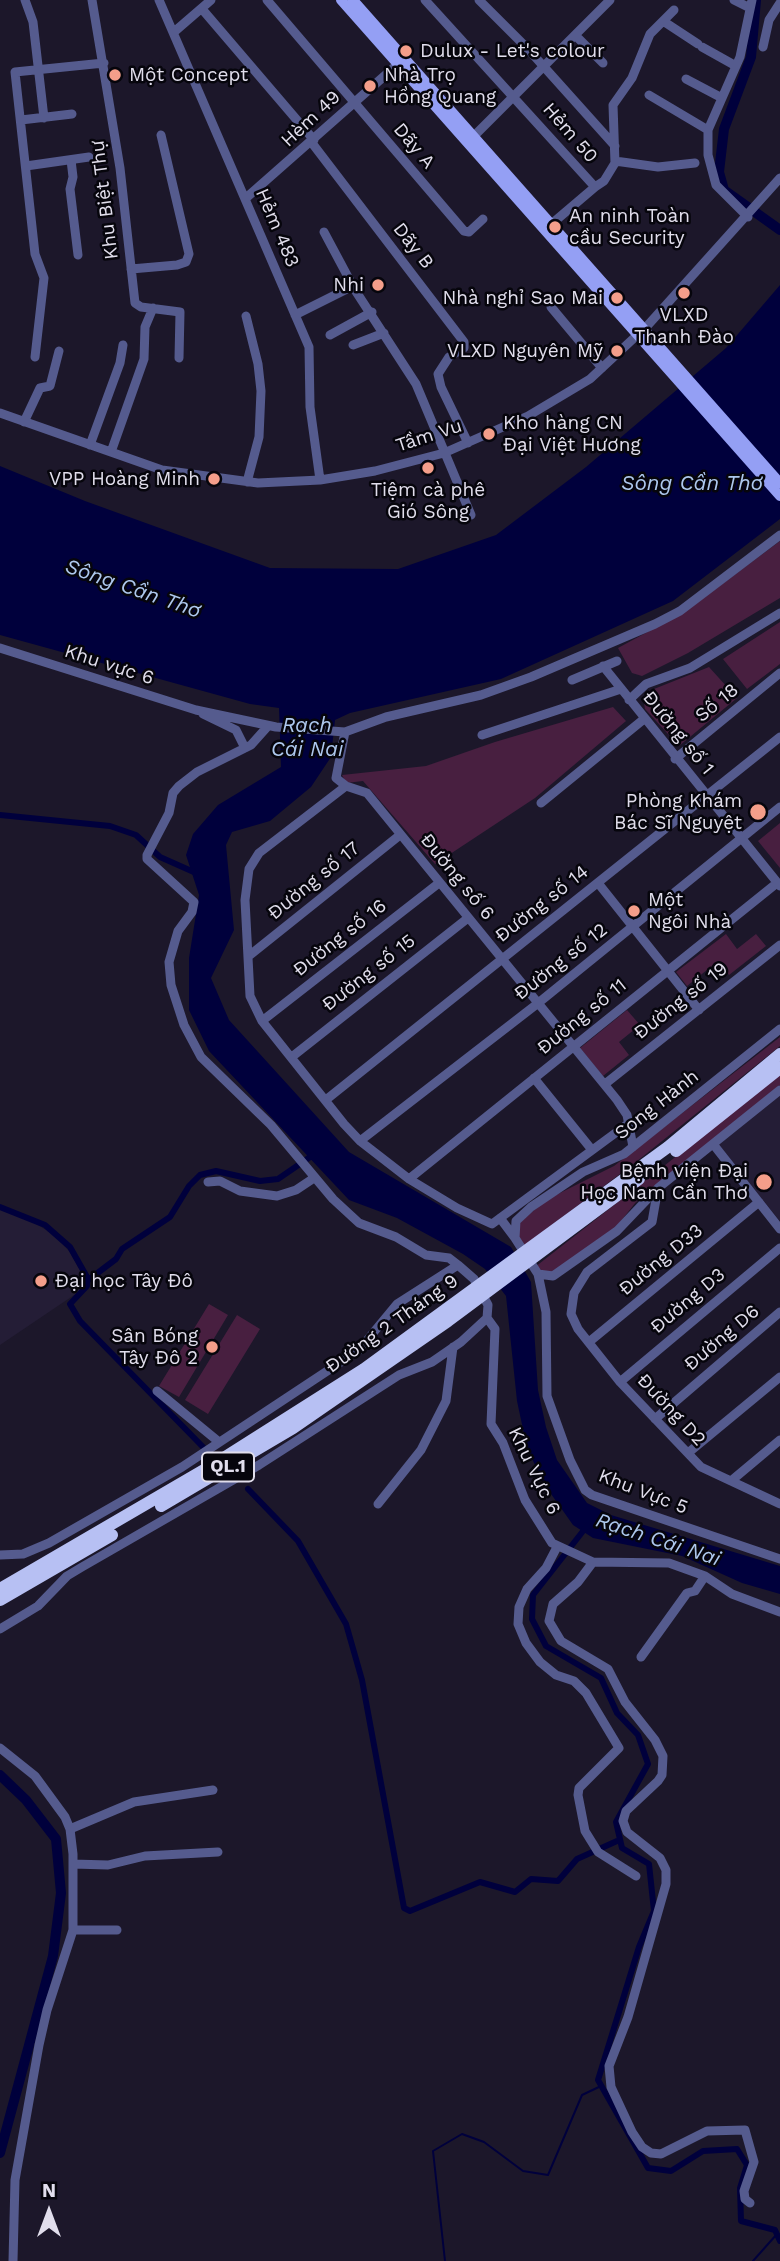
<!DOCTYPE html>
<meta charset="utf-8">
<style>
body{margin:0}
#map{position:relative;width:780px;height:2261px;overflow:hidden;background:#1c172a;font-family:"Work Sans",sans-serif}
canvas{display:block}
.north{position:absolute;left:14px;top:2177px;width:70px;height:70px;-webkit-text-stroke:5px #06050c;paint-order:stroke;rotate:0deg;font-size:19px;font-weight:700;line-height:28px;text-align:center;color:#e1deec}
.north::after{content:'';display:block;margin:auto;width:24px;height:32px;background:#e1deec;clip-path:polygon(50% 0,100% 100%,50% 72%,0 100%)}
</style>
<div id="map">
<canvas width="780" height="2261"></canvas>
<div class="north">N</div>
</div>
<script>
const ctx = document.querySelector('canvas').getContext('2d');
ctx.lineJoin = 'round';
function fillPath(path, color) { ctx.fillStyle = color; ctx.fill(path, 'evenodd'); }
const shape = rows => new Path2D(rows.map(r => 'M' + r).join(''));
function trace(path, color, width, dash) { ctx.strokeStyle = color; ctx.lineWidth = width; ctx.lineCap = dash ? 'butt' : 'round'; ctx.setLineDash(dash || []); ctx.stroke(path); }
function write(font, color, halo, rows, align = 'center') {
  ctx.font = font + ' "Work Sans",sans-serif'; ctx.lineWidth = 5; ctx.setLineDash([]); ctx.textBaseline = 'middle'; ctx.strokeStyle = halo; ctx.fillStyle = color; for (const [text, x, y, turn = 0] of rows) {
    ctx.save(); ctx.translate(x, y); ctx.rotate((+turn || 0) * Math.PI / 180); ctx.textAlign = isNaN(turn) ? turn : align; if (halo) ctx.strokeText(text, 0, 0); ctx.fillText(text, 0, 0); ctx.restore();
  }
}
fillPath(shape([
 [780,1093,780,1221,717,1144],
 [0,1209,27,1218,54,1235,70,1252,82,1274,83,1289,0,1345]
]), '#241d36');
fillPath(shape([
 [780,541,780,598,688,653,642,676,632,673,618,648,686,611],
 [780,622,780,664,747,689,723,659],
 [709,667,737,698,679,746,645,709,643,697,649,691],
 [613,707,626,721,535,798,435,864,363,781,346,783,342,775,426,766,495,742],
 [780,823,780,868,758,841],
 [726,934,737,949,756,934,766,946,729,975,718,961,687,986,676,972],
 [627,1010,640,1025,619,1042,629,1055,603,1076,580,1048],
 [780,1037,780,1046,636,1162,521,1248,516,1236,518,1224,546,1200,614,1166],
 [780,1075,780,1085,636,1202,613,1231,551,1275,535,1267],
 [209,1304,228,1315,179,1397,159,1386],
 [237,1315,260,1329,208,1414,185,1400]
]), '#481f40');
fillPath(shape([
 [780,285,780,519,673,601,501,679,350,713,335,720,331,757,311,787,270,821,232,832,226,845,234,930,211,978,229,1020,349,1152,511,1247,531,1282,538,1390,546,1427,557,1460,587,1503,611,1515,780,1566,780,1594,742,1583,682,1556,593,1538,573,1525,544,1484,527,1448,517,1401,506,1296,485,1269,463,1254,397,1218,349,1200,209,1051,189,1010,189,958,199,895,186,855,193,834,218,805,281,767,279,708,250,704,0,635,0,466,85,501,270,568,398,569,496,535,586,467,726,348]
]), '#00003c');
trace(shape([
 [445,2261,433,2151,462,2134,484,2142,523,2171,548,2175,582,2095,601,2086],
 [753,2261,777,2234]
]), '#00003c', 2);
trace(shape([
 [0,815,110,826,136,835,160,857,196,873],
 [0,1207,45,1225,70,1247,87,1277,87,1286,70,1304,80,1321,203,1447],
 [87,1281,116,1259,122,1249,170,1217,189,1186,200,1175,216,1171,260,1181,278,1179,313,1155],
 [248,1489,298,1541,346,1624,362,1680,404,1908,410,1911,480,1882,515,1892,531,1879,558,1881,577,1859,617,1841],
 [587,1526,533,1595,532,1619,546,1646,601,1678,617,1713,638,1735,648,1764,616,1822,622,1848,649,1864,654,1911,639,1947,598,2080,648,2168,671,2171,703,2151,737,2149,747,2165,740,2188,741,2221,775,2230,780,2241]
]), '#00003c', 6);
trace(shape([
 [756,0,751,57,724,129,719,172,724,190,780,230],
 [0,1775,26,1800,56,1839,61,1893,53,1956,0,2153]
]), '#00003c', 10);
trace(shape([
 [25,0,33,22,44,118],
 [92,0,120,168,135,303,141,307,180,312,179,358],
 [159,0,309,347,310,407,320,480],
 [267,0,464,231,469,232,483,219],
 [425,0,595,187,604,181,615,163,613,105,632,78,650,34,674,10],
 [479,0,528,49,615,146],
 [734,0,750,8],
 [202,9,314,140],
 [663,21,698,44],
 [174,32,211,0],
 [576,36,603,63],
 [702,47,736,66],
 [763,47,769,20,780,3],
 [686,79,722,98],
 [649,95,708,130],
 [21,120,72,114],
 [473,137,610,0],
 [312,143,464,342,464,348,449,357,438,374,441,387,468,443],
 [71,160,73,177,70,189,78,255],
 [615,161,658,167,695,163],
 [26,166,89,157],
 [246,198,398,64],
 [748,217,716,185,708,155,708,130,740,57,752,0],
 [555,221,595,187],
 [324,232,355,290,416,384,471,515],
 [131,269,177,265,186,262,189,254,161,135],
 [551,307,602,368],
 [295,315,353,286],
 [246,316,258,364,261,391,259,437,247,482],
 [330,335,372,312],
 [353,345,384,333],
 [35,357,44,278,35,254,15,72,104,63],
 [0,413,162,470,258,483,320,480,375,471,444,453,528,416,590,379,648,325,780,178],
 [24,422,40,388,50,386,59,351],
 [90,445,120,363,123,345],
 [111,452,144,359,145,327,153,308],
 [0,648,196,710,276,727,345,732],
 [603,666,780,886],
 [572,680,617,661],
 [629,700,646,684,690,668,780,613],
 [203,714,236,730,245,748],
 [482,735,621,689],
 [675,759,780,673],
 [346,786,259,853,249,869,245,900,250,996,262,1021,344,1124,360,1141,409,1179,457,1208,492,1224,629,1123],
 [541,803,644,719],
 [598,883,699,1010],
 [250,955,400,835],
 [262,1021,439,883],
 [293,1056,468,918],
 [534,1078,592,1150],
 [605,1084,780,945],
 [780,1090,658,1188,652,1222,587,1272,574,1293,571,1314,578,1329,620,1382,701,1467,780,1504],
 [327,1099,780,737],
 [360,1141,537,1004,780,807],
 [713,1144,780,1229],
 [633,1147,627,1115,617,1100,367,793,346,786,336,778,345,732,386,717,481,695,531,677,655,624,680,611,780,535],
 [409,1179,777,883],
 [208,1182,220,1181,240,1191,277,1196,296,1190,314,1178],
 [658,1188,617,1231,553,1276,538,1274,515,1238,516,1221,531,1207,583,1172,624,1154,780,1029],
 [500,1218,515,1238],
 [538,1274,546,1312,547,1396,570,1460,585,1490,592,1495,780,1559],
 [487,1318,495,1329,491,1424,503,1443,525,1500,552,1543,593,1562,669,1563,705,1576,732,1594,780,1612],
 [589,1342,759,1202],
 [620,1382,780,1248],
 [157,1391,219,1442],
 [655,1419,780,1312],
 [688,1453,780,1377],
 [731,1481,780,1440],
 [378,1504,421,1450,446,1401,453,1347],
 [557,1547,546,1568,527,1589,519,1607,518,1624,526,1643,540,1662,556,1675,574,1681,586,1693,619,1748,579,1788,578,1795,585,1831,598,1852,636,1876],
 [0,1555,23,1554,49,1543,182,1467,359,1350,397,1304,458,1265,449,1258,426,1255,396,1237,359,1223,333,1199,271,1125,201,1057,184,1025,171,985,169,962,178,931,192,912,194,902,147,859,147,855,169,813,173,793,179,786,197,772,251,745,268,726],
 [593,1562,578,1582,553,1604,549,1621,561,1641,608,1669,625,1702,655,1740,663,1756,662,1775,658,1781,626,1811,623,1821,627,1832,660,1858,666,1870,666,1884,628,2017,609,2066,611,2087,632,2132,642,2147,651,2153,661,2154,707,2131,745,2130,754,2162,744,2191,745,2199,750,2203],
 [0,1629,38,1606,67,1576,82,1567,259,1465,399,1375,432,1362,461,1342,487,1318,488,1305,474,1279,458,1265],
 [641,1657,687,1593,695,1591,705,1576],
 [0,1748,35,1776,65,1817,70,1829,73,1854,73,1930,47,2010,39,2045,15,2180,13,2261],
 [70,1829,134,1802,213,1790],
 [73,1864,108,1865,145,1856,218,1852],
 [73,1930,117,1930]
]), '#555b8e', 9);
trace(shape([
 [341,0,780,496],
 [353,0,780,483]
]), '#949ff4', 10);
trace(shape([
 [676,1151,780,1068],
 [161,1506,293,1428,448,1321,639,1179],
 [0,1589,211,1466,364,1369,668,1147,780,1054],
 [0,1600,112,1535]
]), '#b7c0f3', 12);
for (const [x, y, r, color] of [
 [406,51,7,"#f49e8a"],
 [115,75,7,"#f49e8a"],
 [370,86,7,"#f49e8a"],
 [555,227,7,"#f49e8a"],
 [378,285,7,"#f49e8a"],
 [684,293,7,"#f49e8a"],
 [617,298,7,"#f49e8a"],
 [617,351,7,"#f49e8a"],
 [489,434,7,"#f49e8a"],
 [428,468,7,"#f49e8a"],
 [214,479,7,"#f49e8a"],
 [758,812,9,"#f49e8a"],
 [634,911,7,"#f49e8a"],
 [764,1182,9,"#f49e8a"],
 [41,1281,7,"#f49e8a"],
 [212,1347,7,"#f49e8a"]
]) { const dot = new Path2D(); dot.arc(x, y, r, 0, 2 * Math.PI); ctx.fillStyle = color; ctx.fill(dot); trace(dot, '#06050c', 2.5); }
for (const [x, y, w] of [
 [228,1467,52]
]) { const box = new Path2D(); box.roundRect(x - w / 2, y - 14.5, w, 29, 5); ctx.fillStyle = '#06050c'; ctx.fill(box); trace(box, '#e1deec', 2); }
write('bold 18px', '#e1deec', null, [
 ["QL.1",228,1467]
]);
write('19px', '#e1deec', '#06050c', [
 ["Dulux - Let's colour",420,51],
 ["Một Concept",129,75],
 ["Nhà Trọ",384,75],
 ["Hồng Quang",384,97],
 ["An ninh Toàn",569,216],
 ["cầu Security",569,238],
 ["Nhi",364,285,"right"],
 ["Nhà nghỉ Sao Mai",603,298,"right"],
 ["VLXD",684,315,"center"],
 ["Thanh Đào",684,337,"center"],
 ["VLXD Nguyên Mỹ",603,351,"right"],
 ["Kho hàng CN",503,423],
 ["Đại Việt Hương",503,445],
 ["VPP Hoàng Minh",200,479,"right"],
 ["Tiệm cà phê",428,490,"center"],
 ["Gió Sông",428,512,"center"],
 ["Phòng Khám",742,801,"right"],
 ["Bác Sĩ Nguyệt",742,823,"right"],
 ["Một",648,900],
 ["Ngôi Nhà",648,922],
 ["Bệnh viện Đại",748,1171,"right"],
 ["Học Nam Cần Thơ",748,1193,"right"],
 ["Đại học Tây Đô",55,1281],
 ["Sân Bóng",198,1336,"right"],
 ["Tây Đô 2",198,1358,"right"]
], 'left');
write('19px', '#e1deec', '#06050c', [
 ["Hèm 49",311,119,-43],
 ["Hẻm 50",570,133,49],
 ["Dãy A",414,146,50],
 ["Khu Biệt Thự",105,200,-97],
 ["Hẻm 483",277,228,67],
 ["Dãy B",413,246,52],
 ["Tầm Vu",429,436,-18],
 ["Khu vực 6",109,665,18],
 ["Số 18",717,703,-39],
 ["Đường số 1",678,733,51],
 ["Đường số 6",457,877,51],
 ["Đường số 17",314,881,-39],
 ["Đường số 14",542,904,-38],
 ["Đường số 16",340,938,-38],
 ["Đường số 12",561,962,-38],
 ["Đường số 15",369,973,-38],
 ["Đường số 19",681,1001,-38],
 ["Đường số 11",582,1017,-39],
 ["Song Hành",657,1105,-38],
 ["Đường D33",661,1260,-39],
 ["Đường D3",688,1301,-40],
 ["Đường 2 Tháng 9",392,1324,-35],
 ["Đường D6",722,1338,-40],
 ["Đường D2",671,1410,47],
 ["Khu Vực 6",534,1471,64],
 ["Khu Vực 5",643,1492,21]
]);
write('italic 21px', '#aec8ee', '#06050c', [
 ["Sông Cần Thơ",692,484],
 ["Sông Cần Thơ",133,589,19],
 ["Rạch",307,726],
 ["Cái Nai",307,750],
 ["Rạch Cái Nai",658,1540,18]
]);
</script>
